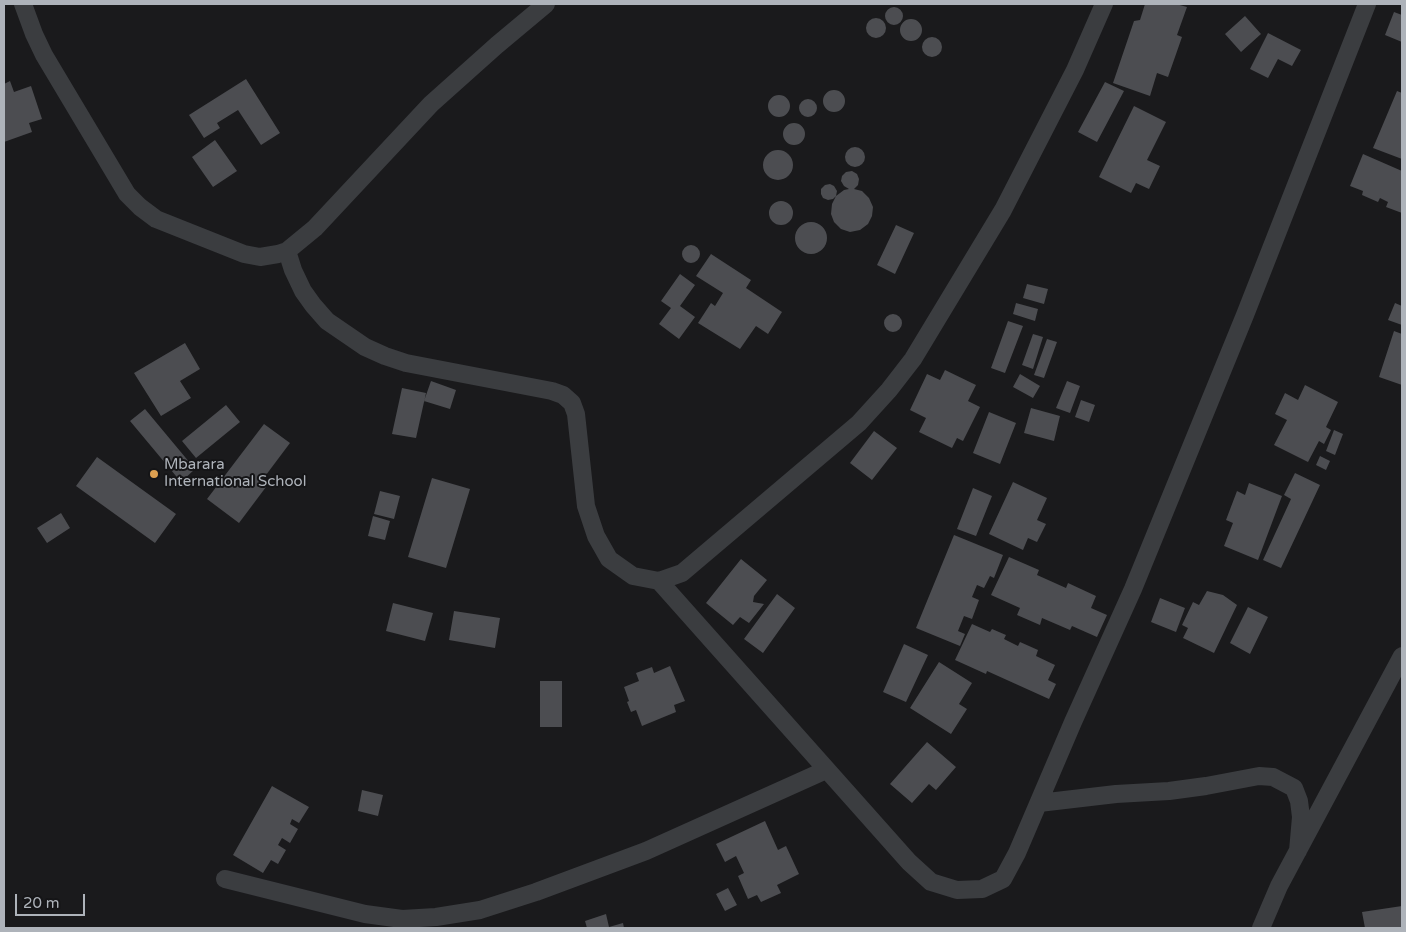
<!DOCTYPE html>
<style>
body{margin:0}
#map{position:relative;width:1406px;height:932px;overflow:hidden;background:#1a1a1c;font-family:"Varela Round",sans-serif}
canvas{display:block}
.frame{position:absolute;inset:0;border:5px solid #aeb3ba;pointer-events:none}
.scale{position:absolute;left:15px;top:894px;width:70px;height:22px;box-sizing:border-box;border:2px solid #aeb3ba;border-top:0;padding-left:6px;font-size:15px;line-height:18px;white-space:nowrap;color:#aeb3ba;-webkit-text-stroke:4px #151517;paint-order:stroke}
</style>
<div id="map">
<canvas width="1406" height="932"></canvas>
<div class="frame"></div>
<div class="scale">20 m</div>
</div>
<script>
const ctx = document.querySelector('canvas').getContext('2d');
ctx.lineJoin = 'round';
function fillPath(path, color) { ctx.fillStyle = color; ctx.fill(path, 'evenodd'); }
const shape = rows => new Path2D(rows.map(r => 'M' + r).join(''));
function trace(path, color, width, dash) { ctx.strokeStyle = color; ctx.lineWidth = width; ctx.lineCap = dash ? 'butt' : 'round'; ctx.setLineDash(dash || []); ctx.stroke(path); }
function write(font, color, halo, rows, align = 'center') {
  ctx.font = font + ' "Varela Round",sans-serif'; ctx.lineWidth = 4; ctx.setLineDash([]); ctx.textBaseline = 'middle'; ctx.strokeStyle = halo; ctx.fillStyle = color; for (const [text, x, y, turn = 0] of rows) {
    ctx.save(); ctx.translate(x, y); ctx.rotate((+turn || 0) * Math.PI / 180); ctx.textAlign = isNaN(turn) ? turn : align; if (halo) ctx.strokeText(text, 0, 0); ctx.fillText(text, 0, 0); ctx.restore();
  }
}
fillPath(shape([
 [1145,4,1176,4,1187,7,1177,35,1182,37,1168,77,1157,73,1150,96,1113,83,1134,21,1140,20],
 '885 16a9 9 0 1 1 18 0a9 9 0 1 1-18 0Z',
 [1394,12,1402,15,1402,42,1385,35],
 [1245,16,1261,34,1241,52,1225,34],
 '866 28a10 10 0 1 1 20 0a10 10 0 1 1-20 0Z',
 '900 30a11 11 0 1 1 22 0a11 11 0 1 1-22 0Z',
 [1268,33,1301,50,1292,66,1278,59,1268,78,1250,69],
 '922 47a10 10 0 1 1 20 0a10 10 0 1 1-20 0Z',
 [246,79,280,133,261,145,238,110,217,123,220,128,204,138,189,115],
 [10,81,14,92,31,86,42,119,29,123,32,132,4,142,4,84],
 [1105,82,1124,91,1097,142,1078,132],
 '823 101a11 11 0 1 1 22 0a11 11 0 1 1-22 0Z',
 [1397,91,1402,93,1402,159,1373,148],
 '768 106a11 11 0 1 1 22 0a11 11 0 1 1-22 0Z',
 '799 108a9 9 0 1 1 18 0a9 9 0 1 1-18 0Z',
 [1134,106,1166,122,1147,160,1160,166,1149,189,1136,183,1131,193,1099,177],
 '783 134a11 11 0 1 1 22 0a11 11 0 1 1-22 0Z',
 [215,140,237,171,213,187,192,157],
 '845 157a10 10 0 1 1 20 0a10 10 0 1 1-20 0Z',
 '763 165a15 15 0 1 1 30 0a15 15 0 1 1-30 0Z',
 [1363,154,1402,171,1402,213,1386,207,1388,202,1380,198,1378,202,1362,195,1363,191,1350,186],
 [852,171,857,174,859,179,858,185,854,189,862,191,869,198,873,207,872,216,868,224,860,230,850,232,841,229,834,222,831,214,832,204,836,196,833,199,828,200,823,198,821,194,821,189,825,185,830,184,834,186,837,191,836,196,844,190,849,189,844,186,841,181,842,176,846,172],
 '769 213a12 12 0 1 1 24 0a12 12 0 1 1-24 0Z',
 '795 238a16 16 0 1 1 32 0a16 16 0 1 1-32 0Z',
 [896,225,914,233,895,274,877,265],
 '682 254a9 9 0 1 1 18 0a9 9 0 1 1-18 0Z',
 [711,254,751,280,746,288,782,312,768,334,756,326,740,349,698,323,711,303,715,306,723,293,696,276],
 [680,274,695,285,680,306,695,317,679,339,659,324,671,308,661,301],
 [1027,284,1048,289,1044,304,1023,298],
 [1016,303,1038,309,1035,321,1013,314],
 [1395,303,1402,306,1402,325,1388,320],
 '884 323a9 9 0 1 1 18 0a9 9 0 1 1-18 0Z',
 [1008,321,1023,326,1005,373,991,368],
 [1394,331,1402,334,1402,385,1379,377],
 [1033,334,1043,337,1033,369,1022,365],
 [1047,339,1057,342,1044,378,1034,375],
 [185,343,200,369,180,381,191,398,161,416,134,373],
 [945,370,976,385,968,401,980,407,963,441,957,438,952,448,919,432,926,418,910,410,927,374,940,380],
 [1020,374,1040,386,1033,398,1013,387],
 [431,381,456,390,450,409,424,401],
 [1067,381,1080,386,1070,413,1056,408],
 [1305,385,1338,402,1326,427,1331,430,1324,444,1319,441,1308,462,1274,445,1287,420,1275,414,1285,393,1298,400],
 [402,388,426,393,416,438,392,434],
 [1081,400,1095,405,1089,422,1075,417],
 [226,405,240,422,196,458,182,441],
 [1031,408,1060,416,1054,441,1024,433],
 [145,409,195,469,181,482,130,421],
 [989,412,1016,423,1000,464,973,453],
 [264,424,290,443,260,483,266,487,239,523,207,499],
 [1334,430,1343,434,1335,455,1326,451],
 [874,431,897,448,872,480,850,463],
 [1320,456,1330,461,1326,470,1316,465],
 [97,457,176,514,155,543,76,486],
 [1295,473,1320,485,1281,568,1263,560,1291,499,1284,495],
 [432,478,470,489,446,568,408,557],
 [1013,482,1047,498,1037,520,1046,524,1037,542,1028,538,1023,550,989,534],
 [1249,483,1282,496,1258,560,1224,546,1233,523,1226,520,1237,491,1245,495],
 [973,488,992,496,976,536,957,529],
 [380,491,400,496,394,519,374,514],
 [61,513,70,528,47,543,37,528],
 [373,516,390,521,385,540,368,536],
 [954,535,1003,555,994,578,990,576,984,588,977,585,972,597,979,600,972,619,964,616,958,631,965,634,960,646,916,628],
 [1009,557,1039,570,1037,575,1066,588,1068,583,1096,596,1091,608,1107,615,1097,637,1072,626,1070,630,1042,618,1040,625,1017,615,1020,608,991,595],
 [741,559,767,580,754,596,753,602,764,604,749,623,740,617,733,625,706,603],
 [1207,591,1223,595,1237,605,1214,653,1183,638,1188,628,1182,625,1193,602,1199,605],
 [777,594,795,608,763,653,744,639],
 [1160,598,1185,608,1176,632,1151,622],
 [393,603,433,613,425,641,386,631],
 [1248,607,1268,617,1250,654,1230,643],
 [454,611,500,618,495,648,449,640],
 [972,624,990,632,992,629,1006,635,1004,639,1018,646,1020,642,1038,650,1036,656,1055,665,1048,680,1056,684,1049,699,987,671,986,674,955,660],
 [904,644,928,655,906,702,883,692],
 [939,662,972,683,959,704,967,709,951,734,910,708],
 [670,666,685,701,674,705,676,712,642,726,636,710,631,712,627,702,629,701,624,687,639,681,636,673,652,667,654,673],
 [540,681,562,681,562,727,540,727],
 [927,742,956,767,936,790,929,784,912,803,890,784],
 [272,786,309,807,299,823,292,819,290,824,298,829,290,843,282,838,278,845,286,850,278,864,271,860,263,873,233,855],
 [362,790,383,795,378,816,358,811],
 [765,821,778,850,786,846,799,874,777,885,781,893,761,902,757,895,748,899,738,876,744,873,736,856,725,862,716,844],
 [728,888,737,905,725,911,716,894],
 [1402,906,1402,928,1365,928,1362,912],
 [606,914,609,927,623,923,624,928,587,928,585,921]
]), '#4c4d51');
trace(shape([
 [23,4,34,34,44,55,127,194,140,207,156,219,244,254,260,257,278,254,287,251,315,228,431,104,497,45,546,4],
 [287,251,293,270,303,291,313,305,327,321,365,347,385,356,406,363,552,391,563,395,572,403,576,414,586,506,596,536,609,559,633,576,659,581,682,573,859,423,889,390,913,359,1003,210,1075,70,1104,4],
 [659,581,909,862,931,882,957,890,982,889,1003,879,1017,853,1073,722,1133,589,1245,315,1367,4],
 [1039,803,1116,794,1169,791,1206,786,1259,776,1273,777,1294,788,1299,801,1301,817,1298,851],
 [225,879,365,914,402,919,436,917,480,910,536,892,646,851,826,770],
 [1261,928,1279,886,1402,656]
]), '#3b3d40', 18);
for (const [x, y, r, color] of [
 [154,474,5,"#dda051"]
]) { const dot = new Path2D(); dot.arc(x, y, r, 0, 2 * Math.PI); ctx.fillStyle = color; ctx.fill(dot); trace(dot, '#151517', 2); }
write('15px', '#aeb3ba', '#151517', [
 ["Mbarara",164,465],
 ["International School",164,482]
], 'left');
</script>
